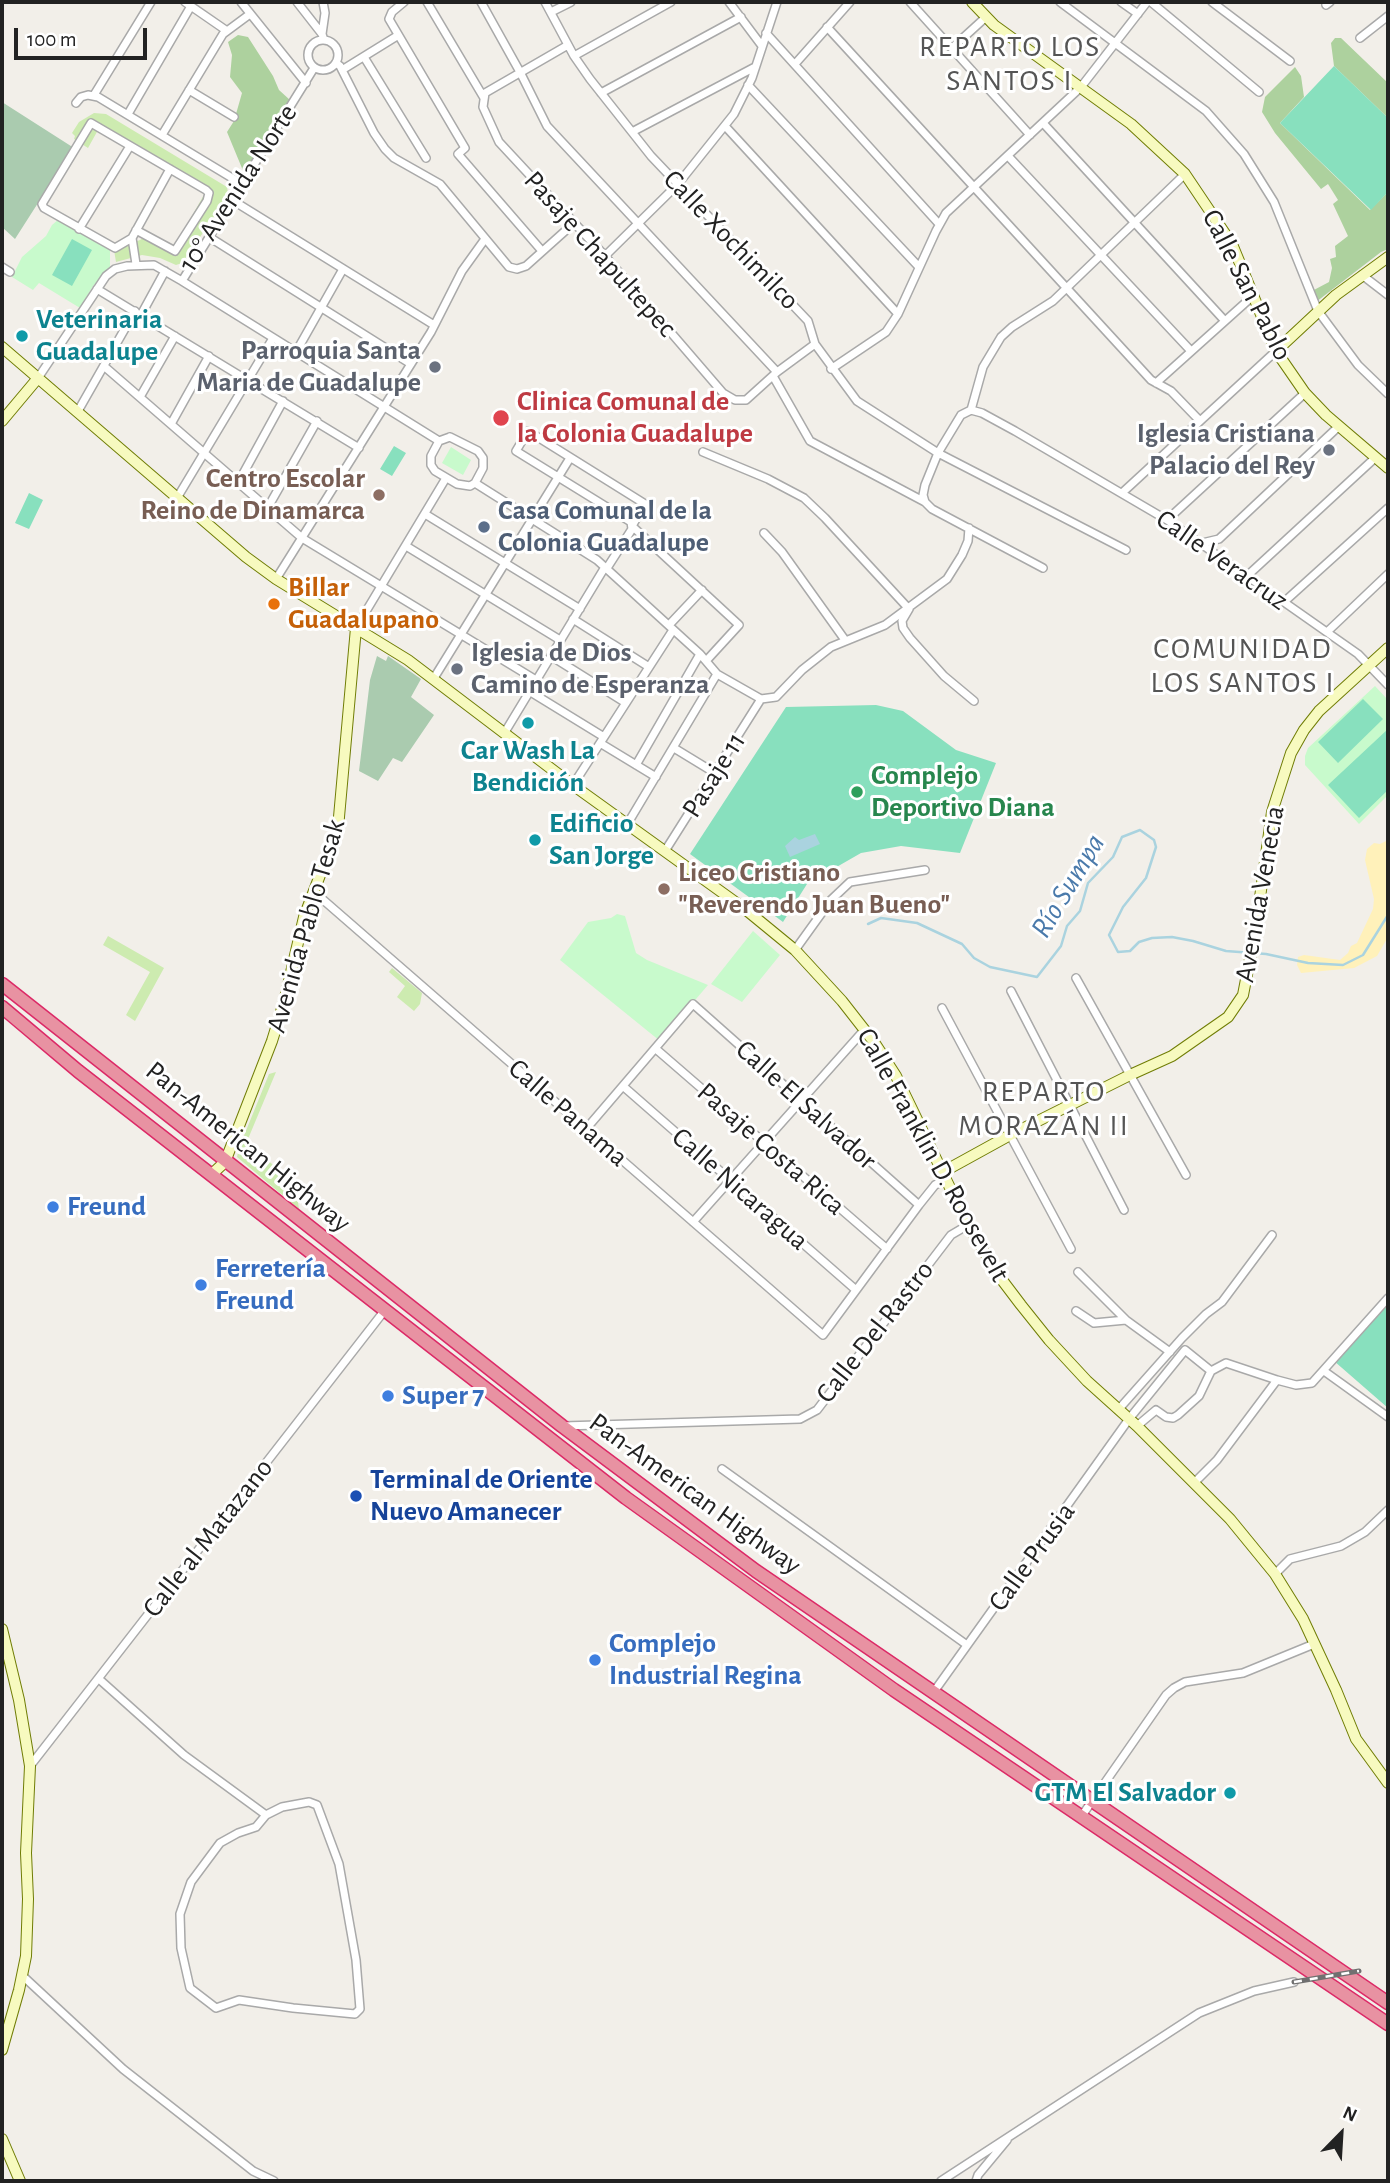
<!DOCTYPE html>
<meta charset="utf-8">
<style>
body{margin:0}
#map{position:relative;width:1390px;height:2183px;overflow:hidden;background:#f2efe9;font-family:"Alegreya Sans",sans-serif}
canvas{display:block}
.frame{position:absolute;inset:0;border:4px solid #222;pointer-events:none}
.north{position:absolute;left:1306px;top:2099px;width:70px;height:70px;-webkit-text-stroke:5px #fff;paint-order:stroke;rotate:24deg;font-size:19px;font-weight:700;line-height:28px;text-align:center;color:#222}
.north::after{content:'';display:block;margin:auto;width:24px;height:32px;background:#222;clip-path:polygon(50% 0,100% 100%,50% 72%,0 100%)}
.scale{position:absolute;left:14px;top:28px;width:133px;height:32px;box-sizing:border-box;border:4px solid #222;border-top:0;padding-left:9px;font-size:21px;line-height:24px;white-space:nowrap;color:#222;-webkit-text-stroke:5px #fff;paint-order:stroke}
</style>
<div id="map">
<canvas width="1390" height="2183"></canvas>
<div class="frame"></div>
<div class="north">N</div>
<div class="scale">100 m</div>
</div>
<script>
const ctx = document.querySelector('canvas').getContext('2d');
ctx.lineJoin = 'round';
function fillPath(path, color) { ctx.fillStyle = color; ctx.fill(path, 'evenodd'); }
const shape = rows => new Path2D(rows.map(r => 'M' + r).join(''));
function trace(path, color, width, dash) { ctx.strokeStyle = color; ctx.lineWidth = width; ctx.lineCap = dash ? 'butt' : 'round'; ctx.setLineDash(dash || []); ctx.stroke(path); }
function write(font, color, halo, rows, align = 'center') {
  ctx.font = font + ' "Alegreya Sans",sans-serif'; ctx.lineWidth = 6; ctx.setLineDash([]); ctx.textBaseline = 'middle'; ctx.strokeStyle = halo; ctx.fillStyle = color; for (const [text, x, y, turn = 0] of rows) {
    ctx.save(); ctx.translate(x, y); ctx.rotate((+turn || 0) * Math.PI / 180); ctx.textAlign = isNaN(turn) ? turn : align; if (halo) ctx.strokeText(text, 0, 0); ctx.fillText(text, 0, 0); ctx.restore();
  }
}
fillPath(shape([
 [94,113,106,114,227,187,228,193,225,201,182,263,176,265,160,258,142,255,116,262,114,250,140,240,146,235,168,246,176,244,205,193,98,130,88,148,74,139,75,136,72,133,79,122],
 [108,936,164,968,135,1021,126,1015,150,972,103,945],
 [392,968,422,993,420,1004,414,1011,397,997,405,986,389,972],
 [276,1072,248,1139,248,1144,295,1183,299,1209,237,1157,239,1148,269,1074]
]), '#cdebb0');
fillPath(shape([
 [238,35,248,37,273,76,279,90,290,100,244,173,227,132,234,121,242,93,230,77,232,55,228,42],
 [1335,38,1341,38,1388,83,1388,118,1334,66,1331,43],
 [1295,67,1301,76,1304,97,1280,123,1370,210,1388,192,1388,249,1381,252,1316,302,1312,291,1329,282,1332,268,1330,259,1336,257,1335,246,1348,236,1333,204,1338,200,1328,184,1321,189,1275,133,1262,112,1265,97]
]), '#add19e');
fillPath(shape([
 [1388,840,1388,937,1377,956,1354,968,1301,973,1297,965,1298,957,1304,955,1340,960,1348,953,1351,946,1357,943,1373,909,1374,899,1365,860,1367,849,1374,843,1380,844]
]), '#fff1ba');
fillPath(shape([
 [2,102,74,148,43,200,38,203,15,239,2,227],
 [377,656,386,661,388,656,421,679,411,697,434,715,402,762,393,758,378,781,359,771,370,680]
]), '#aacbaf');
fillPath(shape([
 [59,219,110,250,110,267,93,286,80,308,39,283,33,290,12,277,22,257,46,236,52,225],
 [451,447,471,460,463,475,442,463],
 [1375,686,1388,700,1388,795,1359,824,1305,765,1305,756,1308,748],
 [617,914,625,916,636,953,647,960,708,985,660,1041,560,960,588,922,611,918],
 [753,931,780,955,742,1002,711,984]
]), '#c8facc');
fillPath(shape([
 [1334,66,1388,118,1388,192,1371,210,1280,123],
 [72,239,92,250,72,286,52,275],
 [394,446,406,453,392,476,380,469],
 [29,493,43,500,29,529,15,523],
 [1363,699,1383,719,1338,763,1318,742],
 [876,705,903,711,956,750,996,763,960,853,901,846,861,853,807,884,783,922,690,854,786,707],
 [1388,729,1388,790,1359,818,1328,785],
 [1388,1302,1388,1408,1334,1361]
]), '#88e0be');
fillPath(shape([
 [815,834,820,844,790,857,785,846,795,837,799,840]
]), '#aad3df');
trace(shape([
 [868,924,881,918,917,923,962,944,974,958,990,967,1037,977,1061,946,1067,926,1080,911,1088,883,1113,857,1122,837,1140,830,1154,840,1156,847,1146,878,1123,907,1109,935,1118,952,1130,951,1139,942,1152,938,1172,937,1193,941,1226,951,1266,954,1308,963,1343,965,1363,955,1388,915]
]), '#aad3df', 2.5);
const street = shape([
 [185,2,227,31],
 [241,2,306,83],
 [297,2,322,34,324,40],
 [404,2,392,12,389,19,465,148,458,154,542,251],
 [427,2,484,98],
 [481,2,520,72,547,126,777,372],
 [545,2,574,56,590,79,651,156,808,321,815,344,857,401,938,453,1126,550],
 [729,2,762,46],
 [910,2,1030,135],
 [1060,2,1206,111,1244,154,1274,202,1318,311,1358,365,1388,394],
 [1121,2,1138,14],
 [1151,2,1259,92],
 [1212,2,1290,61],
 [1326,5,1330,2],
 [551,12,571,2],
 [827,27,1151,380,1171,391,1200,421],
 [766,33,939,224],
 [322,34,325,13,323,2],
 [1360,38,1388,16],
 '308 55a15 15 0 1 1 30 0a15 15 0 1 1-30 0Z',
 [568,45,485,93,483,107,499,142,605,256,723,393,735,400,746,400,777,372,815,344],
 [952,48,986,17],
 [574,56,671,2],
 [364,57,426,158],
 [336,63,340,66,374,133,385,149,394,158,440,184,509,267,517,269,526,266,574,223],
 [795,64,850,2],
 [342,70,397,36],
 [748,85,919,267],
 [189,90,234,117],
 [601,93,741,17],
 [94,95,151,2],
 [76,103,81,97,88,95,98,97,242,184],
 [128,114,191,6],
 [1043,123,1225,321],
 [725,126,898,314],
 [632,132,755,67],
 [162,135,223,34,250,14],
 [1008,156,1191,351],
 [232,200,434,325],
 [79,229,130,146],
 [136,230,175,251,207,201,209,193,206,190,91,123,42,204,44,208,115,248,132,238,170,169],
 [209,237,411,364],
 [132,238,136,264],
 [605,256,678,184,734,114,752,78,777,2],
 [2,267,10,272],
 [1362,275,1388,295],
 [182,281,314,68],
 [97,289,359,448],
 [141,315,165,271],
 [296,352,343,269],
 [105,367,302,538,536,680],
 [831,369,886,332,898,314,936,231,946,213,1081,87,1147,2],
 [773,376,810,441,925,502,932,509,1043,568],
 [38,378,106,276,115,269,127,266,154,265,182,281,439,441],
 [1156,383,1254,295],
 [140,397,175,336],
 [971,410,982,413,1015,431,1167,520,1358,654,1388,685],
 [971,410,983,367,1001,337,1012,327,1053,301,1185,174],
 [78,411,135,311],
 [171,424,209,356],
 [450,437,478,451,483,458,483,468,475,483,470,486,457,484,435,471,431,465,431,456,439,441,450,437],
 [703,452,768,479,804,498,825,518,909,609,902,621,903,628,910,638,944,676,974,701],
 [238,483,283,401],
 [475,483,597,560,700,654,717,674,761,699,776,697,802,670,831,647,885,625,947,579,962,555,968,541,969,528],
 [1122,493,1276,351],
 [177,498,273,338],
 [925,502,923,495,925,485,938,453,961,415,971,410],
 [267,509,317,421],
 [425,514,580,609],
 [1167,520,1305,393],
 [764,533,782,552,845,640],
 [1202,543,1219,539,1338,427],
 [406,546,560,640],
 [607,568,632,529,631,522,516,451,528,431,645,504,632,526,739,625,706,661],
 [1247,576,1376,457],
 [276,579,431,332,462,271,485,239],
 [1284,602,1388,508],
 [573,619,649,667],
 [669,625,702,590],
 [356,628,446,478],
 [1327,632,1388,574],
 [551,656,626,703],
 [434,678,570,458],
 [529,691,604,737],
 [505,732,605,567],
 [600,743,656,777],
 [674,748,715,773],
 [636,765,700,654],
 [573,785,673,630],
 [628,823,717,674],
 [665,851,761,699],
 [313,891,823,1335,919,1205,935,1185,945,1180],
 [795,950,831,900,850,882,925,870],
 [1076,978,1186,1175],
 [1011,991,1124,1210],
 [942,1008,1071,1249],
 [656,1049,887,1249],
 [624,1087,856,1290],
 [586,1129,693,1004,919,1205],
 [693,1222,865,1029],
 [1078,1272,1126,1320],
 [1076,1311,1094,1323,1126,1320,1170,1352],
 [1324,1371,1388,1417],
 [1118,1410,1182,1338,1206,1314,1222,1302,1272,1235],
 [563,1426,800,1419,817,1410,951,1235,968,1225],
 [1137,1426,1156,1410,1166,1417,1173,1418,1178,1415,1199,1396,1211,1371,1226,1363,1277,1380],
 [722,1469,967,1645],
 [1194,1483,1217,1460,1277,1380,1296,1385,1312,1383,1388,1298],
 [1275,1574,1290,1559,1341,1546,1365,1532,1388,1510],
 [99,1679,184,1755,266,1815],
 [933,1693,1129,1419,1185,1350,1211,1371],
 [30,1766,385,1310],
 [309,1802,317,1805,339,1864,356,1960,360,2009,355,2014,293,2008,239,2000,216,2008,190,1988,181,1948,180,1914,191,1882,220,1843,238,1833,256,1827,266,1815,282,1807,309,1802],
 [1081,1817,1166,1695,1174,1688,1185,1682,1243,1673,1314,1644],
 [25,1978,123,2069,253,2171,274,2181],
 [941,2181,1199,2013,1254,1991,1294,1982],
 [976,2181,978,2175,1007,2140]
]);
const secondary = shape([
 [972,2,994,25,1131,124,1185,174,1232,244,1276,351,1305,393,1326,415,1388,468],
 [2,347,246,557,276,579,408,660,570,783,745,909,795,950,842,1001,874,1042,896,1076,968,1225,999,1276,1021,1305,1049,1340,1087,1381,1137,1426,1230,1519,1275,1574,1303,1619,1336,1690,1356,1739,1388,1783],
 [1276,351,1336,295,1388,257],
 [2,421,38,378],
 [941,1173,1010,1135,1130,1075,1172,1056,1228,1017,1243,995,1255,933,1272,812,1291,753,1304,730,1319,711,1388,648],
 [212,1174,225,1162,272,1041,284,1002,304,917,338,828,356,628],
 [2,1629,19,1700,30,1766,26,1853,28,1899,26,1956,19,1990,2,2050],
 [2,2139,20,2181]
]);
const highway = shape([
 [2,984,562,1426,756,1571,1388,2003],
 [2,1007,78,1071,626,1498,894,1690,1388,2024]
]);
trace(street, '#a9a9a9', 10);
trace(secondary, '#707d05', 12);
trace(highway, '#dc2a67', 15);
trace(street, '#fff', 7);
trace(secondary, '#f7fabf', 10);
trace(highway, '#e892a2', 12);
const rail = shape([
 [1294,1982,1359,1971]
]);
trace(rail, '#707070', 5);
trace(rail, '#fff', 2.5, [8]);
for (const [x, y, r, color] of [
 [22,336,7,"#0f9aa8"],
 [435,367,7,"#6b7280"],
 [501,418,9,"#e0444e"],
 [1329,450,7,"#6b7280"],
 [379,495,7,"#8d6e63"],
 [484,527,7,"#5c6f8a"],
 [274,604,7,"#e8710a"],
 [457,669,7,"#6b7280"],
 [528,723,7,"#0f9aa8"],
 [857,792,7,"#2e9e5b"],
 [535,840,7,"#0f9aa8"],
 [664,889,7,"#8d6e63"],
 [53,1207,7,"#3f7fe0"],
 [201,1285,7,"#3f7fe0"],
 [388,1396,7,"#3f7fe0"],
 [356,1496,7,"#1a4fb4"],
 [595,1660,7,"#3f7fe0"],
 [1230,1793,7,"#0f9aa8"]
]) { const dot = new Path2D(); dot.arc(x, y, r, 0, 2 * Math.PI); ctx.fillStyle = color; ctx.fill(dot); trace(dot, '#fff', 2.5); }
write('28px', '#222', '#fff', [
 ["10° Avenida Norte",238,188,-57],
 ["Calle Xochimilco",731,240,46],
 ["Pasaje Chapultepec",600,254,48],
 ["Calle San Pablo",1247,285,63],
 ["Calle Veracruz",1222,560,35],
 ["Pasaje 11",714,775,-58],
 ["Avenida Venecia",1260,894,-80],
 ["Avenida Pablo Tesak",306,926,-74],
 ["Calle El Salvador",806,1105,42],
 ["Calle Panama",568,1113,41],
 ["Pan-American Highway",248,1147,39],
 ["Pasaje Costa Rica",771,1149,41],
 ["Calle Franklin D. Roosevelt",933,1155,61],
 ["Calle Nicaragua",740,1189,41],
 ["Calle Del Rastro",875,1332,-52],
 ["Pan-American Highway",695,1494,36],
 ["Calle al Matazano",208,1538,-52],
 ["Calle Prusia",1032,1557,-54]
]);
write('bold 28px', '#0d838f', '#fff', [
 ["Veterinaria",36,320],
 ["Guadalupe",36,352],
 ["Car Wash La",528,751,"center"],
 ["Bendición",528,783,"center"],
 ["Edificio",549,824],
 ["San Jorge",549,856],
 ["GTM El Salvador",1216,1793,"right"]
], 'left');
write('bold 28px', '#5b616d', '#fff', [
 ["Parroquia Santa",421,351],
 ["Maria de Guadalupe",421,383],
 ["Iglesia Cristiana",1315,434],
 ["Palacio del Rey",1315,466],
 ["Iglesia de Dios",471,653,"left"],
 ["Camino de Esperanza",471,685,"left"]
], 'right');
write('bold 28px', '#be3a42', '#fff', [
 ["Clinica Comunal de",517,402],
 ["la Colonia Guadalupe",517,434]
], 'left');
write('bold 28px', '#785e54', '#fff', [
 ["Centro Escolar",365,479],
 ["Reino de Dinamarca",365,511],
 ["Liceo Cristiano",678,873,"left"],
 ["\"Reverendo Juan Bueno\"",678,905,"left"]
], 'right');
write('bold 28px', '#4e5e75', '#fff', [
 ["Casa Comunal de la",498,511],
 ["Colonia Guadalupe",498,543]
], 'left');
write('bold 28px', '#c56008', '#fff', [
 ["Billar",288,588],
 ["Guadalupano",288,620]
], 'left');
write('bold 28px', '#27864d', '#fff', [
 ["Complejo",871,776],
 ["Deportivo Diana",871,808]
], 'left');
write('bold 28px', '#366cbe', '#fff', [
 ["Freund",67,1207],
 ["Ferretería",215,1269],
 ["Freund",215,1301],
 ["Super 7",402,1396],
 ["Complejo",609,1644],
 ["Industrial Regina",609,1676]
], 'left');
write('bold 28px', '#164399', '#fff', [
 ["Terminal de Oriente",370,1480],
 ["Nuevo Amanecer",370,1512]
], 'left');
ctx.letterSpacing = '2px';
write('30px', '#555', '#fff', [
 ["REPARTO LOS",1010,47],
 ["SANTOS I",1010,81],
 ["COMUNIDAD",1243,649],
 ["LOS SANTOS I",1243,683],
 ["REPARTO",1044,1092],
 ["MORAZÁN II",1044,1126]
]);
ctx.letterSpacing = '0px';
write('italic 30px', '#4a7aab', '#fff', [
 ["Río Sumpa",1068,886,-59]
]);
</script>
